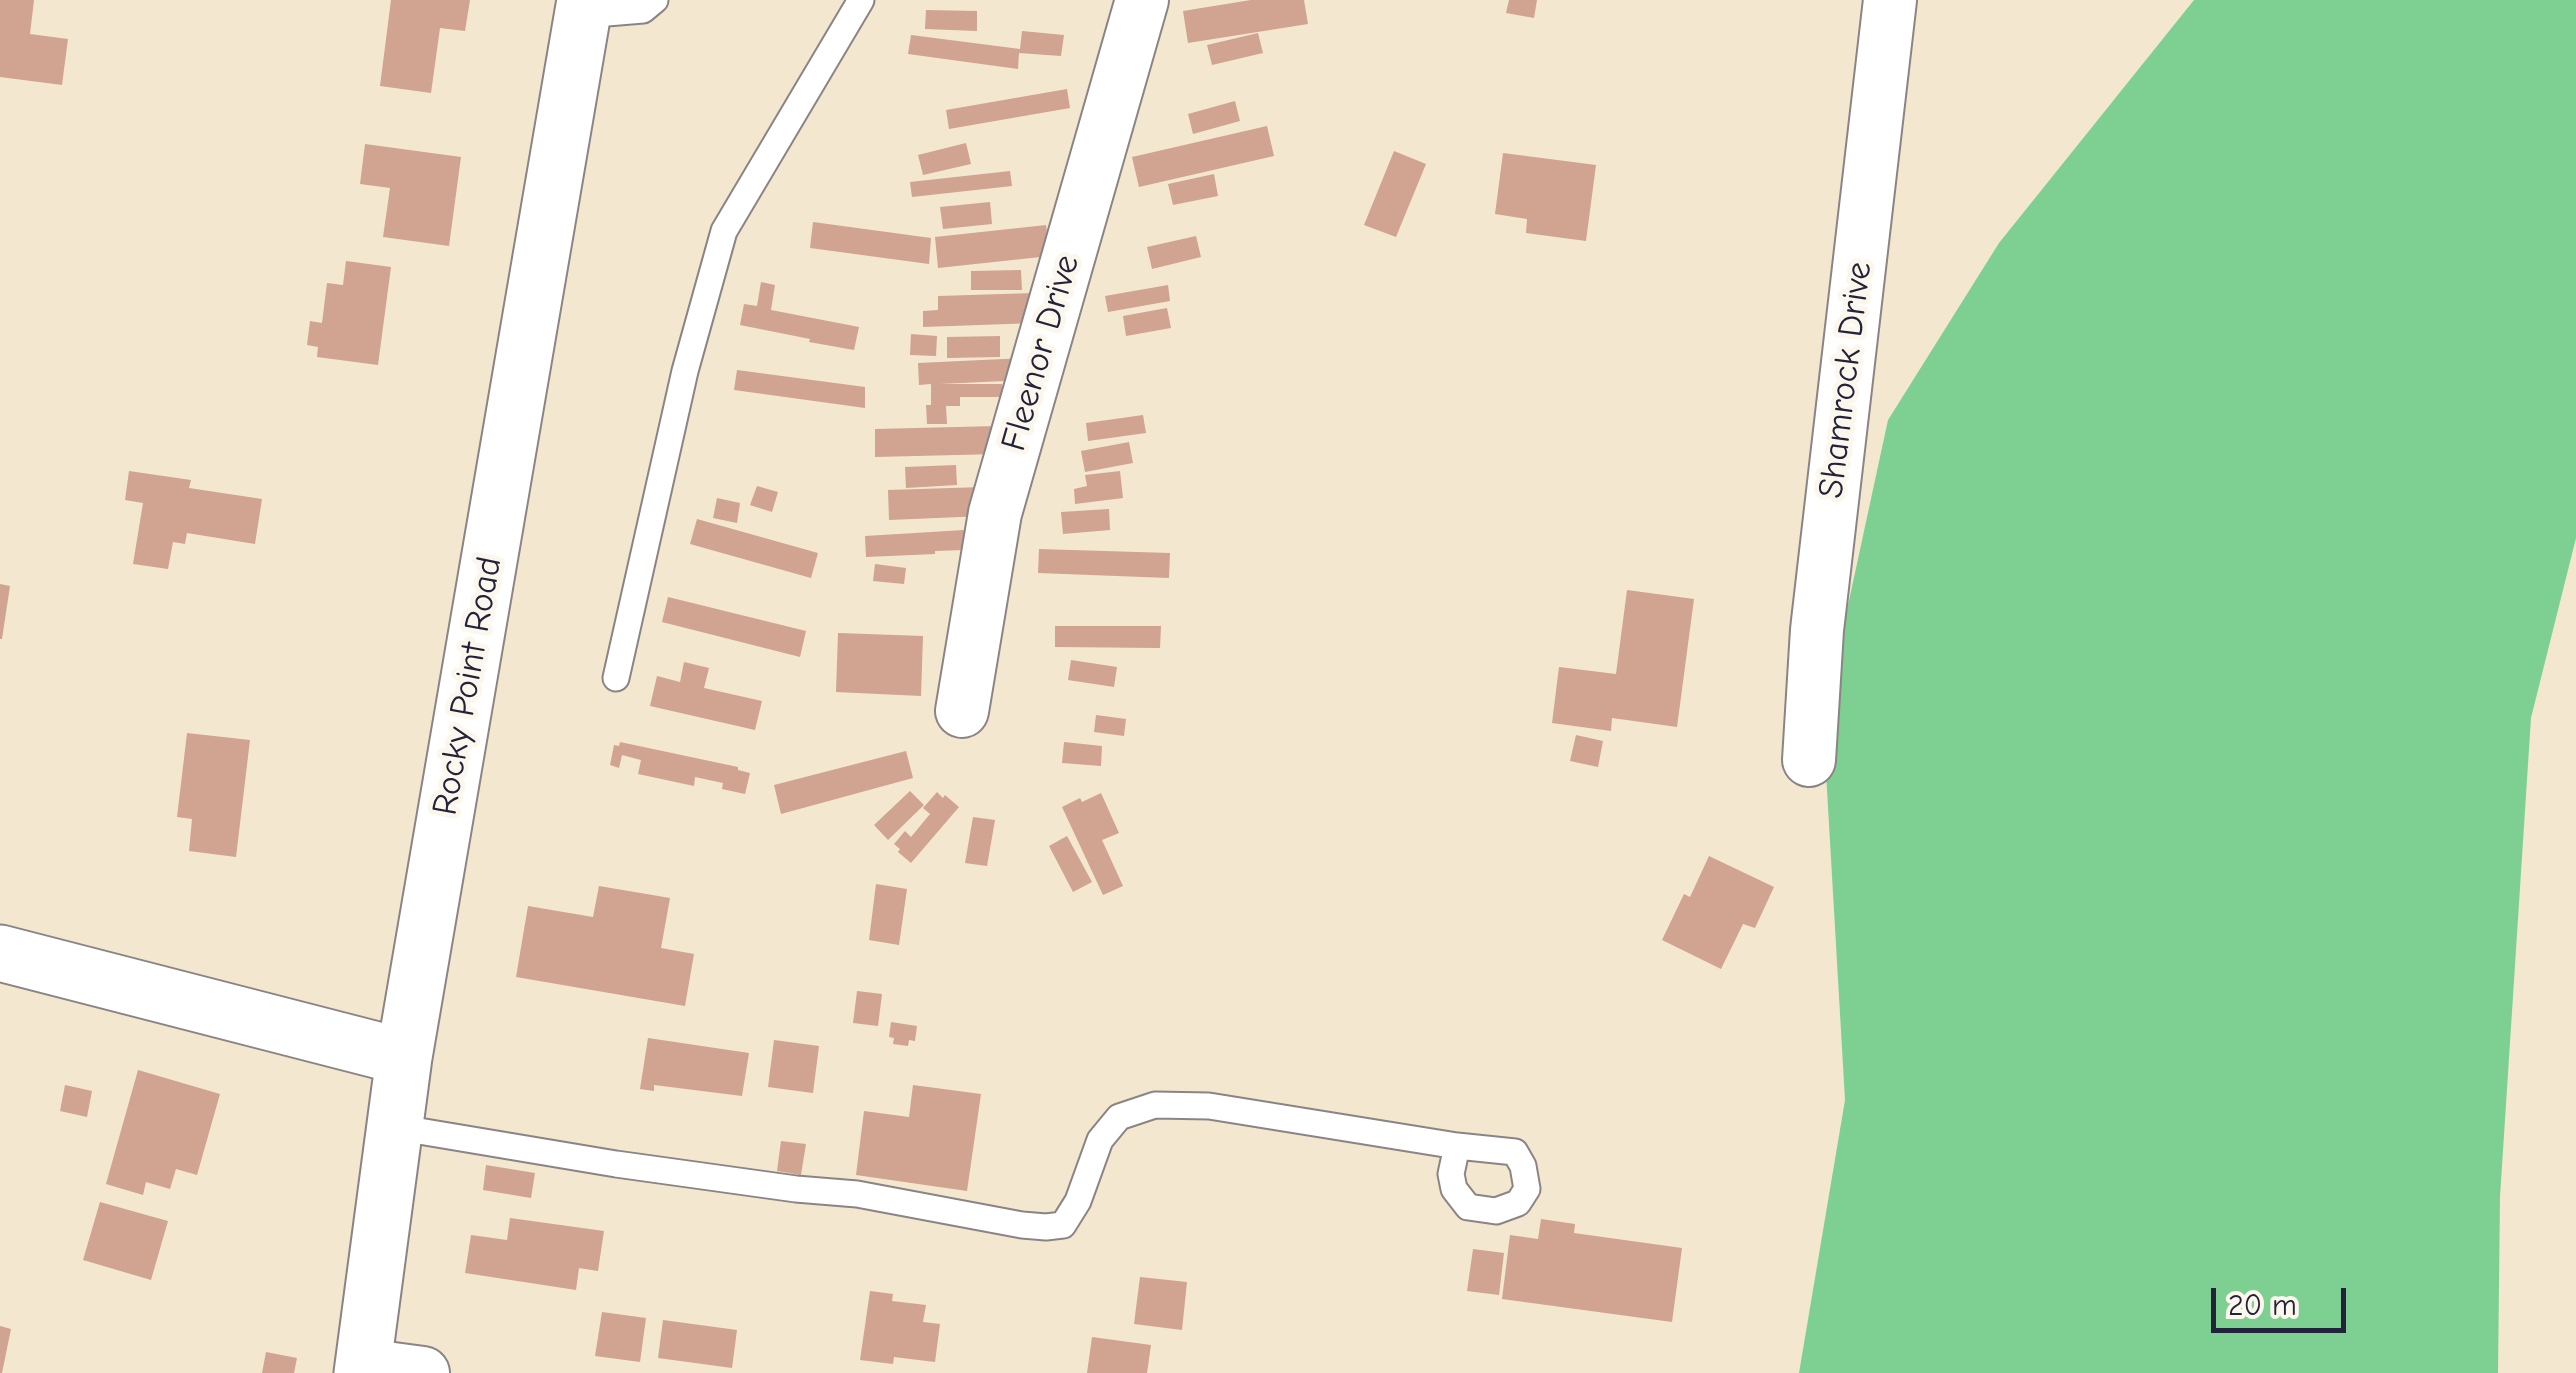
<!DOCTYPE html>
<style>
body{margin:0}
#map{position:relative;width:2576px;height:1373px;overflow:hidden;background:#f4e7cf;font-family:"Comic Neue",sans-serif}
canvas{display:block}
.scale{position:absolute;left:2211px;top:1288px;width:135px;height:45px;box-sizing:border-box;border:5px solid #22223b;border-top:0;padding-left:12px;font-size:30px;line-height:35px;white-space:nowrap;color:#22223b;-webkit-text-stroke:8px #fbf7ec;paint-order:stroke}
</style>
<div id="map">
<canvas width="2576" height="1373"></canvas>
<div class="scale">20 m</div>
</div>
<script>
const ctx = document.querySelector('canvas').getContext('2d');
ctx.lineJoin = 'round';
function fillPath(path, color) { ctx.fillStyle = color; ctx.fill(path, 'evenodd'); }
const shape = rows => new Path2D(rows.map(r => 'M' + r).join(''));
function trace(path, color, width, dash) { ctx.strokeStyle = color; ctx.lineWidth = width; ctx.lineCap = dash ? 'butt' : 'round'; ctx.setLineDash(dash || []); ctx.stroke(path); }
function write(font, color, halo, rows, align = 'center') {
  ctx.font = font + ' "Comic Neue",sans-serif'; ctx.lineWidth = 10; ctx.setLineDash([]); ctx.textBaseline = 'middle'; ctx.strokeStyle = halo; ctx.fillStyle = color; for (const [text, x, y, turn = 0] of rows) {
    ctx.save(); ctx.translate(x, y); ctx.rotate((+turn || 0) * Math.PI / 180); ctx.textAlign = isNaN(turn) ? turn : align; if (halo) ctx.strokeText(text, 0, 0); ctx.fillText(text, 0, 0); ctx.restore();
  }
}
fillPath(shape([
 [2194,0,2576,0,2576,538,2531,718,2500,1197,2498,1373,1799,1373,1845,1100,1823,721,1888,420,1999,243]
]), '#7ed092');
fillPath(shape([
 [0,0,34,0,30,34,68,39,62,85,0,77],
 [391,0,470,0,465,31,440,28,431,93,380,86],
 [1251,0,1304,0,1308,24,1188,43,1183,11],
 [1509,0,1537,0,1534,18,1506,13],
 [926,10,977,11,977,31,925,29],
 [1022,31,1064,35,1061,56,1019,53,1018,69,908,54,911,35,1020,49],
 [1258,33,1263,53,1212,65,1207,45],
 [1067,89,1070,108,949,129,946,110],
 [1235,101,1240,121,1193,134,1188,114],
 [1267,126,1274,156,1139,187,1132,157],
 [966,143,971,164,923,175,918,155],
 [365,144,461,157,449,246,383,237,390,188,360,184],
 [1394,151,1426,164,1396,237,1364,225],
 [1503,153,1596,165,1586,241,1526,233,1527,219,1495,214],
 [1010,171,1012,186,912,197,910,182],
 [1214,174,1218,196,1173,205,1168,184],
 [990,202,992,224,943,229,940,207],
 [813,222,931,238,929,264,810,248],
 [1046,225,1050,256,938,268,935,237],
 [1196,236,1201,257,1152,269,1147,247],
 [346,261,391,267,378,365,317,357,318,347,307,345,310,321,322,323,327,283,343,285],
 [1021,270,1022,290,971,290,971,271],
 [761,282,775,285,771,310,859,327,854,350,809,342,810,339,740,325,744,304,757,306],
 [1168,285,1170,301,1108,312,1105,296],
 [1035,293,1036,323,923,327,923,311,938,310,938,296],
 [1167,308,1171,328,1126,336,1123,316],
 [911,334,937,336,936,356,910,355],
 [1000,336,1000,357,947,358,947,337],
 [1025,358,1026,380,940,384,1002,384,1002,397,960,397,960,406,946,406,947,424,927,424,926,405,931,405,931,384,919,385,918,363],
 [737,370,865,387,865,408,734,390],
 [1143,415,1146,433,1088,441,1086,423],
 [997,426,998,454,875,457,875,429],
 [1129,442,1133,463,1085,472,1081,451],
 [956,465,957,485,906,488,905,467],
 [129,471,191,480,189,488,262,499,255,544,187,533,185,544,173,542,168,569,133,564,143,503,125,500],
 [1120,471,1123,498,1075,504,1074,489,1087,486,1085,475],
 [757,486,778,492,772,512,750,505],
 [983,487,984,516,889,520,888,490],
 [717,498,740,503,737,523,713,518],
 [1109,509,1110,530,1063,534,1061,512],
 [697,519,818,553,811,578,690,544],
 [964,530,965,550,935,551,935,554,866,557,865,536],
 [1039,549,1170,553,1169,578,1038,573],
 [875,564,906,568,904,584,873,581],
 [0,584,10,586,2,639,0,639],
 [1627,590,1694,599,1677,727,1612,718,1611,731,1552,723,1559,667,1616,674],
 [668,597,806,631,800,657,662,622],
 [1055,626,1161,626,1160,648,1055,647],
 [838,633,923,636,921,696,836,692],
 [1071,660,1117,667,1114,687,1068,680],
 [684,662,709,668,704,688,762,701,755,730,650,706,657,676,680,682],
 [1096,715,1126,719,1124,736,1094,732],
 [187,733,250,740,236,857,189,851,192,819,177,817],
 [1576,735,1603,741,1598,767,1570,761],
 [620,742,738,767,738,770,750,773,745,794,722,789,723,783,695,777,694,786,638,774,641,760,622,755,619,768,610,765,614,745,619,746],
 [1064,742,1102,746,1101,766,1062,763],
 [906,751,913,778,781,814,774,785],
 [910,791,924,805,888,840,874,825],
 [937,792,943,798,945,795,959,807,911,863,898,852,900,849,894,844,905,831,911,837,930,814,923,808],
 [1101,793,1119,833,1102,840,1123,886,1103,895,1062,807,1080,798,1082,802],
 [973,817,995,820,987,866,965,863],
 [1067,836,1092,882,1073,892,1049,846],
 [1709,856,1774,887,1755,928,1743,924,1721,969,1662,940,1684,894,1690,897],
 [876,884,907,889,899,945,869,940],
 [599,886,670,898,661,948,694,954,685,1006,516,977,528,906,593,917],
 [857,991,882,994,878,1026,853,1023],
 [891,1022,917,1026,915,1041,909,1040,908,1046,893,1044,894,1038,889,1037],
 [648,1038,749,1053,742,1096,654,1085,654,1091,640,1089],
 [774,1040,819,1046,813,1093,768,1087],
 [138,1070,220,1094,197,1175,176,1169,170,1189,146,1182,143,1195,106,1184],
 [65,1085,92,1091,87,1117,60,1111],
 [913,1085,981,1094,967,1191,856,1175,864,1111,909,1117],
 [781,1141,806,1144,801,1175,777,1171],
 [486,1165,535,1173,531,1198,483,1190],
 [100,1202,168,1221,151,1280,83,1260],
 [510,1218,604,1231,598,1271,579,1268,576,1290,465,1273,471,1235,507,1240],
 [1541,1219,1575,1224,1574,1233,1682,1248,1672,1322,1502,1299,1510,1235,1538,1239],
 [1473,1249,1504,1253,1499,1295,1467,1291],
 [1140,1277,1187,1282,1182,1330,1134,1324],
 [870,1291,893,1294,892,1301,926,1305,923,1322,940,1324,935,1362,894,1357,893,1364,860,1360],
 [602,1312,646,1318,640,1362,595,1356],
 [663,1320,737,1330,732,1368,658,1358],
 [0,1326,11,1329,2,1373,0,1373],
 [1092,1337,1151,1345,1147,1373,1087,1373],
 [266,1352,297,1358,294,1373,262,1373]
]), '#d1a391');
const service = shape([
 [583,15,643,10,655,0],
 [616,678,685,371,724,231,861,0],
 [395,1127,616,1164,796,1189,857,1194,1022,1225,1046,1227,1063,1225,1078,1201,1100,1140,1119,1117,1155,1105,1209,1106,1457,1146,1515,1152,1523,1166,1527,1189,1518,1203,1496,1211,1468,1207,1454,1189,1451,1174,1457,1146]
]);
const minor = shape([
 [962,711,995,513,1142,0],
 [1809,760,1817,630,1890,0],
 [363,1365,423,1373]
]);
const tertiary = shape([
 [0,953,404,1057],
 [362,1373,404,1057,585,0]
]);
trace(service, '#8b8485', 29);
trace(minor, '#8b8485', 56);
trace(tertiary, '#8b8485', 59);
trace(service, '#fff', 25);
trace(minor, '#fff', 52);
trace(tertiary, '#fff', 55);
write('35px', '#22223b', '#fbf7ec', [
 ["Fleenor Drive",1041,353,-74],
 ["Shamrock Drive",1846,380,-83],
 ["Rocky Point Road",468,686,-80]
]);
</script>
